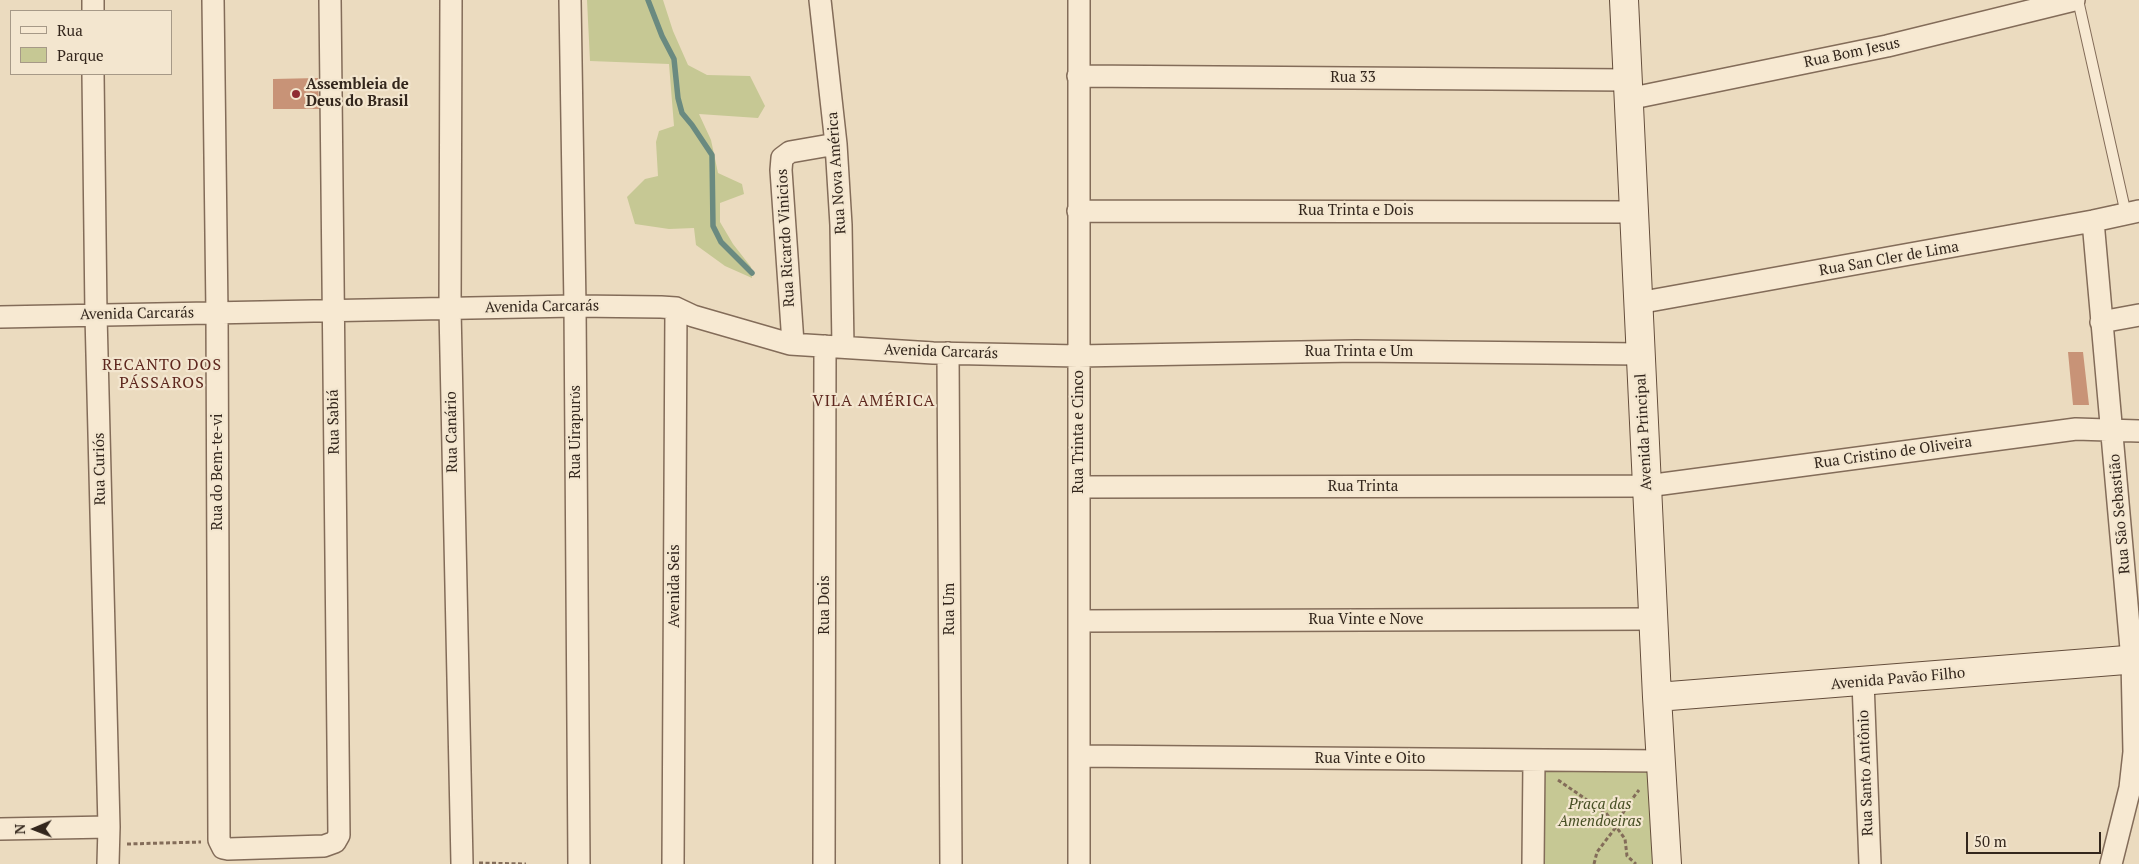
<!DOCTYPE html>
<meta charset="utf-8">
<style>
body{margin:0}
#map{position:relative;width:2139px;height:864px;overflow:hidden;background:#ebdbbf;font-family:"PT Serif",serif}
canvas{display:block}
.legend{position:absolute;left:10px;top:10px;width:162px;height:65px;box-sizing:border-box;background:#f3e6cf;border:1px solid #a69987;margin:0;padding:6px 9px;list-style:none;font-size:15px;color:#33261c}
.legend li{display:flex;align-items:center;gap:10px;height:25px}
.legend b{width:25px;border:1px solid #a69987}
.north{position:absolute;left:10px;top:804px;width:50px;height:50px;-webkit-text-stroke:4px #f3e6cf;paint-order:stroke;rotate:269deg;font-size:14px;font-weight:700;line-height:20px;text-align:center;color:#33261c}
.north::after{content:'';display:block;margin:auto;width:18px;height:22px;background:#33261c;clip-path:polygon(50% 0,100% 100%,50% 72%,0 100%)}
.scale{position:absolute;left:1966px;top:832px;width:135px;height:22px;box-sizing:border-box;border:2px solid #33261c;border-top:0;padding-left:6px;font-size:15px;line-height:18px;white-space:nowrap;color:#33261c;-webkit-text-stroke:4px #f3e6cf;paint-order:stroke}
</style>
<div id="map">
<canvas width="2139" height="864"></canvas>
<ul class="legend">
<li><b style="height:6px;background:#f7e9d2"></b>Rua</li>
<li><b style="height:14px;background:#c6c894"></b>Parque</li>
</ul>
<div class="north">N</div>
<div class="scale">50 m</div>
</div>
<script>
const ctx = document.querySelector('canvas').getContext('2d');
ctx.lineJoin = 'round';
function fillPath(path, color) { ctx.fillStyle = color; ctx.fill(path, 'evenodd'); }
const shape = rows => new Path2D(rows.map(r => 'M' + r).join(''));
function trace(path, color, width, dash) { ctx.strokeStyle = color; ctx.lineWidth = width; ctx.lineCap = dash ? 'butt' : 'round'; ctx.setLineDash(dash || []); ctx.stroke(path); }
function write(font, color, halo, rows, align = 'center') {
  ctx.font = font + ' "PT Serif",serif'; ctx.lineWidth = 4.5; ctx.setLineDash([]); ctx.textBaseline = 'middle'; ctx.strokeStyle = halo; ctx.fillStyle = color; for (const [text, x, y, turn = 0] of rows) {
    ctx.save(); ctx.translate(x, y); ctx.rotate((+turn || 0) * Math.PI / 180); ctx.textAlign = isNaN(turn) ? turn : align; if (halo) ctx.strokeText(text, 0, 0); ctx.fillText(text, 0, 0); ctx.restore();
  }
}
fillPath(shape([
 [587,0,663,0,673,31,688,65,707,75,750,76,765,106,758,118,699,114,711,140,718,173,742,184,744,194,720,203,720,222,733,244,751,267,752,278,725,266,696,245,694,228,669,229,635,224,627,197,645,179,658,176,656,142,659,131,674,126,669,64,590,61],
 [1659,762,1665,864,1535,864,1536,763]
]), '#c6c894');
trace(shape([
 [648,0,662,36,674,59,678,98,682,113,692,125,712,155,713,226,721,242,752,273]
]), '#6a8a80', 5.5);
fillPath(shape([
 [318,78,319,109,273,109,273,79],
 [2068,352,2083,352,2089,405,2073,405]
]), '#c89377');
const lane = shape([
 [2078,0,2126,214]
]);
const street = shape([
 [93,0,93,11],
 [213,0,217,313,219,840,223,848,228,849,324,846,335,842,339,835,330,0],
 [451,0,450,309,462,863],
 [570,0,575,306,579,864],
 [820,0,836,144,841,225,843,347],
 [1079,0,1079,864],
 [93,74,96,315,109,827,108,864],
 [1078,76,1627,80],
 [1628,99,1887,46,2074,0],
 [1078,211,1633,212],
 [2093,221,2132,660,2134,752,2130,788,2111,864],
 [1638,303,2093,221,2139,211],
 [0,317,575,306,661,307,676,308,693,316,790,344,933,353,1078,356,1356,351,1640,354],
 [2101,322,2139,315],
 [793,343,781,170,782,158,790,152,836,144],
 [948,353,951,864],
 [1079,487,1647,486,2076,429,2139,431],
 [1079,621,1653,619],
 [1863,682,1870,864],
 [1079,756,1661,761],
 [0,829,109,827],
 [673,864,676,308],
 [824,864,825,346],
 [1533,864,1534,760]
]);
const secondary = shape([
 [1624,0,1657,697,1667,864],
 [1657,697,2139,659]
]);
trace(lane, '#836c59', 12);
trace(street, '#836c59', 24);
trace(secondary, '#654e3c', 30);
trace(shape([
 [1558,780,1606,813,1625,839,1627,856,1636,864],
 [127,844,201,842],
 [479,863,526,864],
 [1594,864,1597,852,1616,827,1626,807,1639,790]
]), '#836c59', 3, [4, 2.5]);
trace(lane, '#f7e9d2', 10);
trace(street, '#f7e9d2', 21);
trace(secondary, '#f7e9d2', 28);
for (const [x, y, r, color] of [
 [296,94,5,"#8f2c33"]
]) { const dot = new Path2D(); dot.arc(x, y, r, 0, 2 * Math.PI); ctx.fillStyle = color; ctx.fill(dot); trace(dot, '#f3e6cf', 2); }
write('15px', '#33261c', '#f3e6cf', [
 ["Rua Bom Jesus",1852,53,-12],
 ["Rua 33",1353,78],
 ["Rua Nova América",837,173,-94],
 ["Rua Trinta e Dois",1356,211],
 ["Rua Ricardo Vinicios",786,238,-93],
 ["Rua San Cler de Lima",1889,259,-10],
 ["Avenida Carcarás",542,307,-1],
 ["Avenida Carcarás",137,314,-1],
 ["Avenida Carcarás",941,352,2],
 ["Rua Trinta e Um",1359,352],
 ["Rua Sabiá",334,422,-91],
 ["Rua Canário",452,432,-91],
 ["Rua Uirapurύs",576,432,-90],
 ["Rua Trinta e Cinco",1079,432,-90],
 ["Avenida Principal",1644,432,-93],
 ["Rua Cristino de Oliveira",1893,453,-8],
 ["Rua Curiós",100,469,-91],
 ["Rua do Bem-te-vi",218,472,-90],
 ["Rua Trinta",1363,487],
 ["Rua São Sebastião",2120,514,-95],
 ["Avenida Seis",675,586,-90],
 ["Rua Dois",825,605,-90],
 ["Rua Um",950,609,-90],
 ["Rua Vinte e Nove",1366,620],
 ["Avenida Pavão Filho",1898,679,-5],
 ["Rua Vinte e Oito",1370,759],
 ["Rua Santo Antônio",1866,773,-92]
]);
write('bold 15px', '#33261c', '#f3e6cf', [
 ["Assembleia de",306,85],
 ["Deus do Brasil",306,102]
], 'left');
write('italic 15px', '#474f24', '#f3e6cf', [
 ["Praça das",1600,805],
 ["Amendoeiras",1600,822]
]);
ctx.letterSpacing = '1px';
write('16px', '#5e271e', '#f3e6cf', [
 ["RECANTO DOS",162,365],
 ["PÁSSAROS",162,383],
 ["VILA AMÉRICA",874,401]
]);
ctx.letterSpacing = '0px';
</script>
